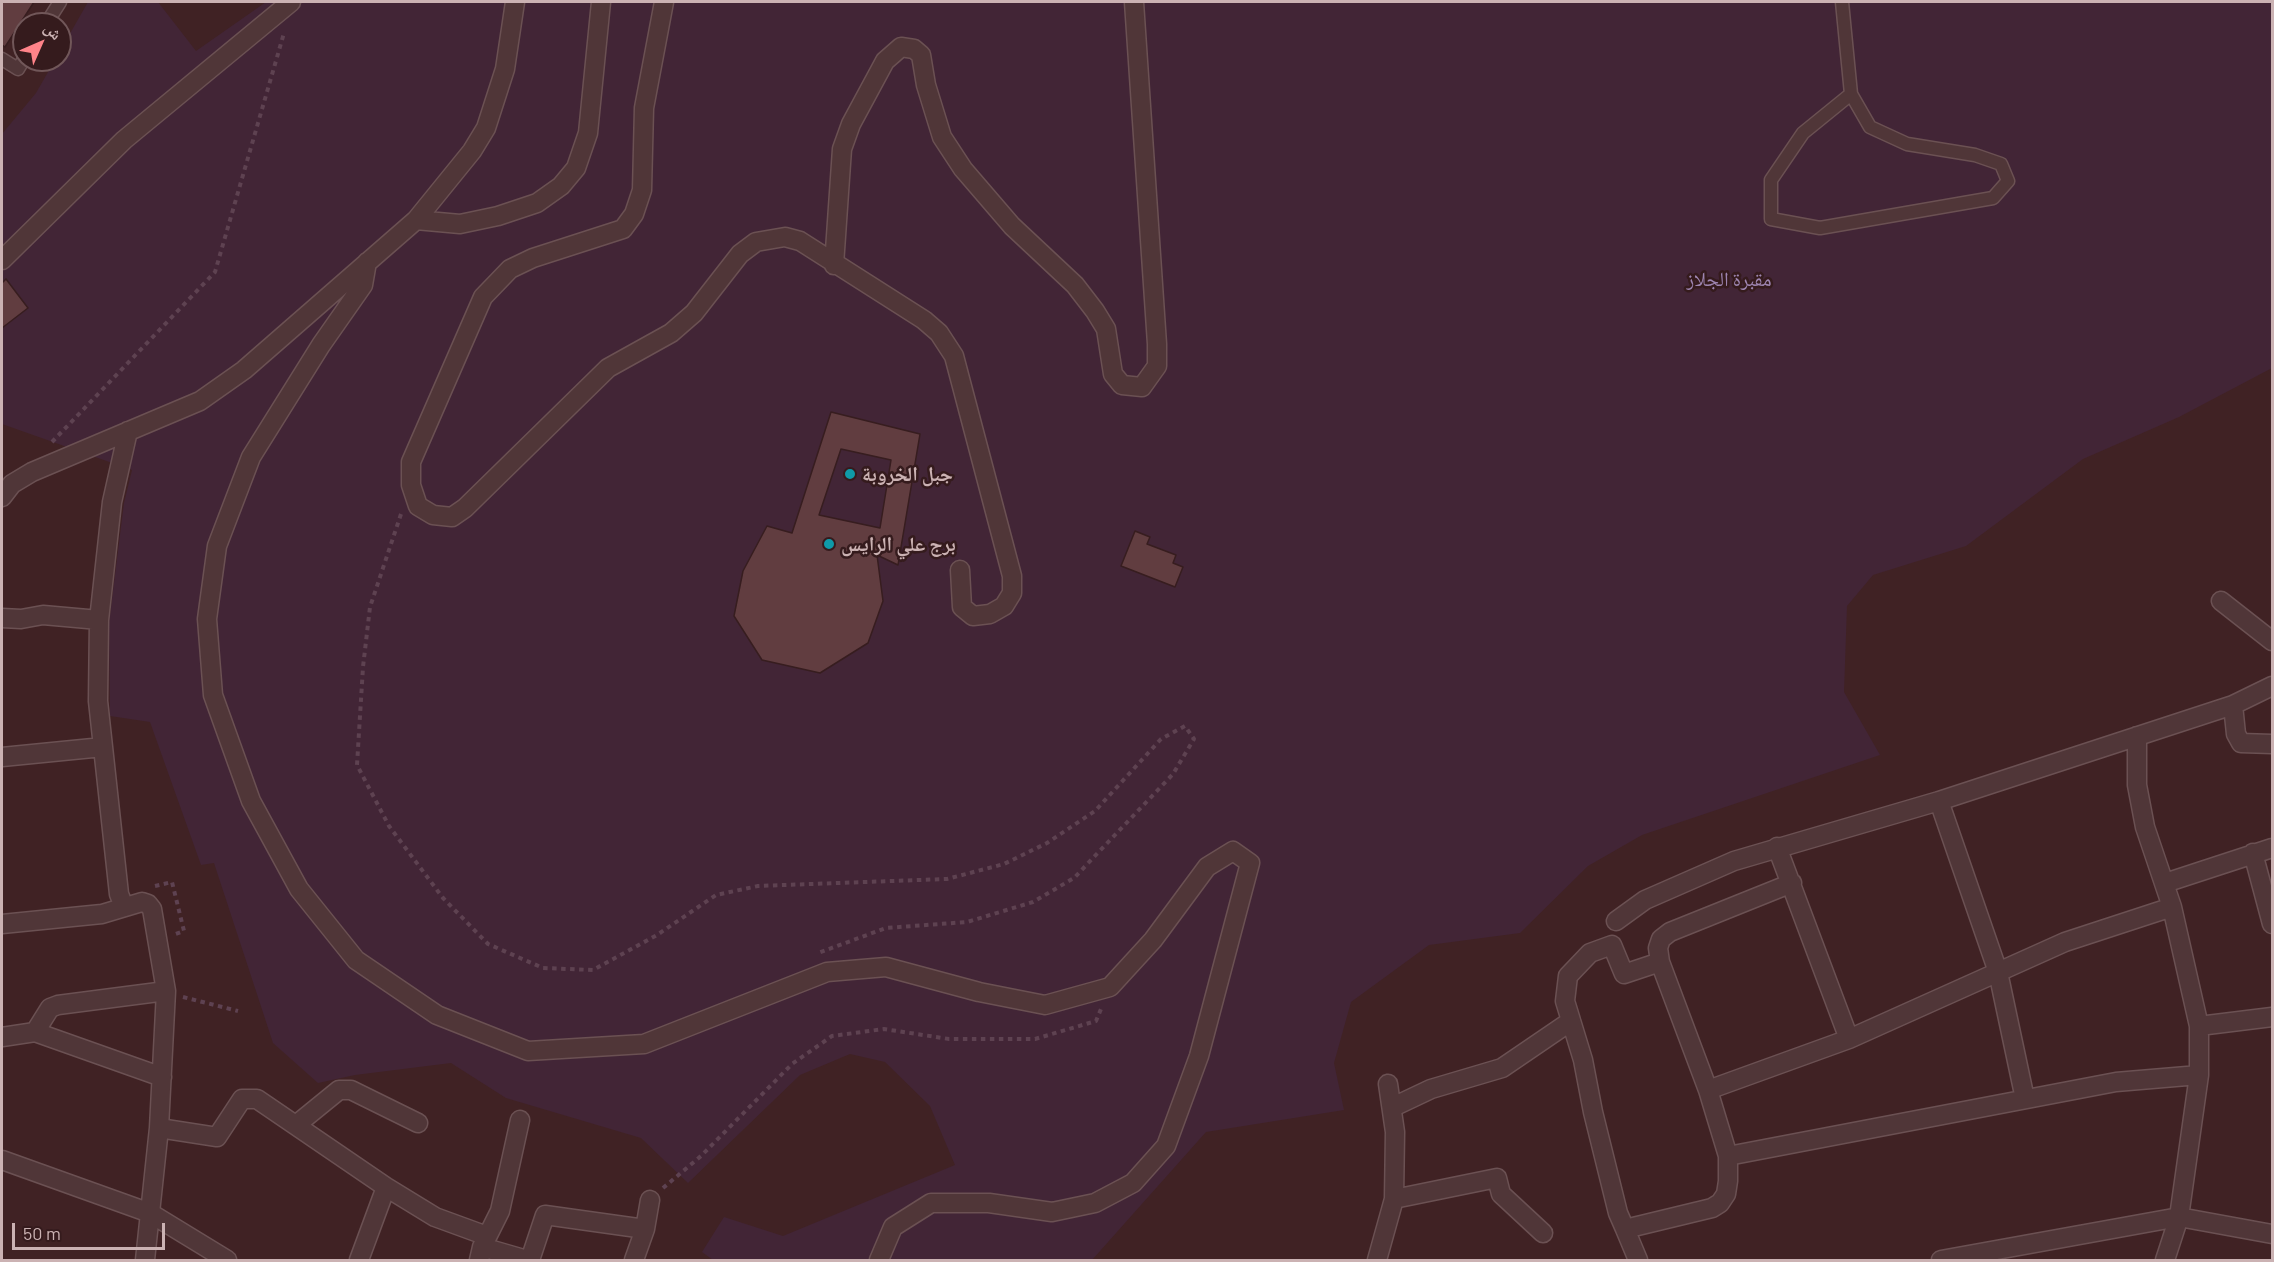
<!DOCTYPE html>
<meta charset="utf-8">
<style>
body{margin:0}
#map{position:relative;width:2274px;height:1262px;overflow:hidden;background:#402224;font-family:Barlow,"Noto Naskh Arabic",sans-serif}
canvas{display:block}
.frame{position:absolute;inset:0;border:3px solid #cbb2b3;pointer-events:none}
.north{position:absolute;left:12px;top:12px;width:60px;height:60px;box-sizing:border-box;background:#351b1d;border:2px solid #715759;border-radius:50%;rotate:45deg;font-size:16px;font-weight:700;line-height:24px;text-align:center;color:#cbb2b3}
.north::after{content:'';display:block;margin:auto;width:21px;height:27px;background:#ff8389;clip-path:polygon(50% 0,100% 100%,50% 72%,0 100%)}
.scale{position:absolute;left:12px;top:1223px;width:153px;height:27px;box-sizing:border-box;border:3px solid #cbb2b3;border-top:0;padding-left:8px;font-size:18px;line-height:21px;white-space:nowrap;color:#cbb2b3;-webkit-text-stroke:4px #351b1d;paint-order:stroke}
</style>
<div id="map">
<canvas width="2274" height="1262"></canvas>
<div class="frame"></div>
<div class="north">ش</div>
<div class="scale">50 m</div>
</div>
<script>
const ctx = document.querySelector('canvas').getContext('2d');
ctx.lineJoin = 'round';
function fillPath(path, color) { ctx.fillStyle = color; ctx.fill(path, 'evenodd'); }
const shape = rows => new Path2D(rows.map(r => 'M' + r).join(''));
function trace(path, color, width, dash) { ctx.strokeStyle = color; ctx.lineWidth = width; ctx.lineCap = dash ? 'butt' : 'round'; ctx.setLineDash(dash || []); ctx.stroke(path); }
function write(font, color, halo, rows, align = 'center') {
  ctx.font = font + ' Barlow,"Noto Naskh Arabic",sans-serif'; ctx.lineWidth = 5; ctx.setLineDash([]); ctx.textBaseline = 'middle'; ctx.strokeStyle = halo; ctx.fillStyle = color; for (const [text, x, y, turn = 0] of rows) {
    ctx.save(); ctx.translate(x, y); ctx.rotate((+turn || 0) * Math.PI / 180); ctx.textAlign = isNaN(turn) ? turn : align; if (halo) ctx.strokeText(text, 0, 0); ctx.fillText(text, 0, 0); ctx.restore();
  }
}
fillPath(shape([
 [88,2,158,2,196,51,266,2,2272,2,2272,368,2179,417,2083,459,1966,546,1873,575,1847,606,1844,692,1880,755,1642,835,1588,866,1520,933,1429,945,1351,1002,1334,1063,1344,1110,1206,1132,1092,1260,713,1260,702,1252,724,1217,783,1236,955,1165,930,1106,885,1062,850,1054,800,1075,688,1183,641,1138,506,1098,451,1063,355,1075,318,1083,273,1043,214,863,201,865,150,722,110,716,109,623,124,503,132,470,2,424,2,134,36,93,55,60,60,60,60,51]
]), '#422536');
const building = shape([
 [2,2,34,2,5,47,2,45,2,2],
 [6,279,28,308,2,328,2,283,6,279],
 [831,412,920,434,898,565,877,555,883,601,868,643,820,673,762,660,734,616,743,571,767,526,792,533,831,412],
 [841,449,891,460,880,528,819,515,841,449],
 [1135,531,1150,537,1147,544,1176,555,1173,563,1183,567,1175,587,1121,566,1135,531]
]);
fillPath(building, '#613d40');
trace(building, '#371d1f', 1.5);
const lane = shape([
 [1842,2,1851,94,1803,133,1771,180,1771,219,1820,228,1993,198,2008,181,2001,164,1975,155,1907,144,1870,127,1851,94],
 [46,24,60,2],
 [2,59,18,69,24,59]
]);
const street = shape([
 [664,2,644,108,642,190,634,214,623,229,533,258,510,269,483,297,411,462,411,485,418,506,433,515,452,517,465,508,608,368,671,333,694,313,740,254,756,242,785,237,800,241,924,320,939,333,954,356,1012,576,1012,593,1004,606,990,614,973,616,962,607,960,570],
 [416,220,460,224,498,216,537,203,561,186,576,168,588,133,601,2],
 [2,260,124,140,291,2],
 [367,262,363,285,321,345,251,457,217,546,207,619,213,695,251,801,299,889,356,960,437,1015,528,1051,644,1044,827,972,886,967,979,992,1045,1005,1110,987,1153,940,1207,867,1233,851,1250,863,1199,1056,1166,1146,1133,1183,1095,1203,1052,1212,989,1203,931,1203,893,1227,879,1260],
 [834,265,842,149,851,124,885,61,901,47,914,49,921,55,926,85,942,137,963,169,1012,226,1075,285,1095,311,1106,329,1113,374,1122,385,1142,387,1157,366,1157,344,1134,2],
 [2,497,12,484,32,472,200,401,244,370,416,220,472,151,486,128,505,69,515,2],
 [2221,601,2272,641],
 [2,618,21,619,43,615,99,620],
 [2233,705,2236,734,2241,743,2272,744],
 [2137,736,2137,785,2145,827,2172,907,2199,1026,2199,1075,2179,1217,2165,1260],
 [2,757,103,747],
 [1939,801,1998,972,2025,1099],
 [1777,847,1849,1039],
 [2253,853,2272,924],
 [2165,883,2272,848],
 [124,907,119,894,98,701,99,620,112,502,128,431],
 [1616,921,1645,900,1734,861,1939,801,2233,705,2272,686],
 [2,924,102,914,142,902,148,904,152,909,166,991,159,1128,145,1260],
 [1660,962,1624,974,1612,945,1590,953,1568,976,1565,1001,1583,1060,1593,1112,1618,1213,1625,1229,1712,1208,1720,1203,1726,1194,1728,1181,1728,1156,1708,1090,1660,962,1658,948,1661,939,1670,932,1792,883],
 [2199,1026,2272,1017],
 [35,1032,162,1077],
 [2,1037,35,1032,50,1008,58,1005,166,991],
 [1708,1090,1849,1039,2065,942,2172,907],
 [1393,1107,1431,1089,1502,1068,1571,1021],
 [296,1125,339,1090,351,1090,418,1123],
 [159,1128,217,1137,242,1099,257,1099,386,1187,435,1217,487,1236],
 [1728,1156,2116,1082,2199,1075],
 [2,1160,150,1213,227,1260],
 [1394,1199,1497,1178,1501,1194,1543,1233],
 [1625,1229,1638,1260],
 [482,1247,527,1260],
 [359,1260,386,1187],
 [479,1260,482,1247,500,1211,520,1120],
 [530,1260,545,1215,645,1229],
 [634,1260,645,1229,650,1200],
 [1377,1260,1394,1199,1395,1132,1388,1084],
 [1941,1260,2179,1217,2272,1234]
]);
trace(lane, '#6b5153', 15);
trace(street, '#6b5153', 21);
trace(shape([
 [52,442,215,272,284,33],
 [401,514,370,607,363,667,357,765,389,826,443,898,488,944,543,968,593,970,657,935,716,895,758,886,947,879,1004,864,1047,843,1095,811,1161,739,1185,726,1194,739,1173,774,1074,878,1033,902,967,922,886,928,818,953],
 [155,886,172,882,184,931,173,935],
 [183,997,238,1011],
 [663,1188,701,1156,792,1064,832,1036,884,1029,949,1039,1035,1039,1096,1021,1101,1009]
]), '#5e4251', 4, [4.5, 4.5]);
trace(lane, '#503638', 12);
trace(street, '#503638', 18);
for (const [x, y, r, color] of [
 [850,474,6,"#0f9aa8"],
 [829,544,6,"#0f9aa8"]
]) { const dot = new Path2D(); dot.arc(x, y, r, 0, 2 * Math.PI); ctx.fillStyle = color; ctx.fill(dot); trace(dot, '#351b1d', 2); }
write('20px', '#9e85b1', '#351b1d', [
 ["مقبرة الجلاز",1729,279]
]);
write('bold 20px', '#cbb2b3', '#351b1d', [
 ["جبل الخروبة",862,474],
 ["برج علي الرايس",841,544]
], 'left');
</script>
